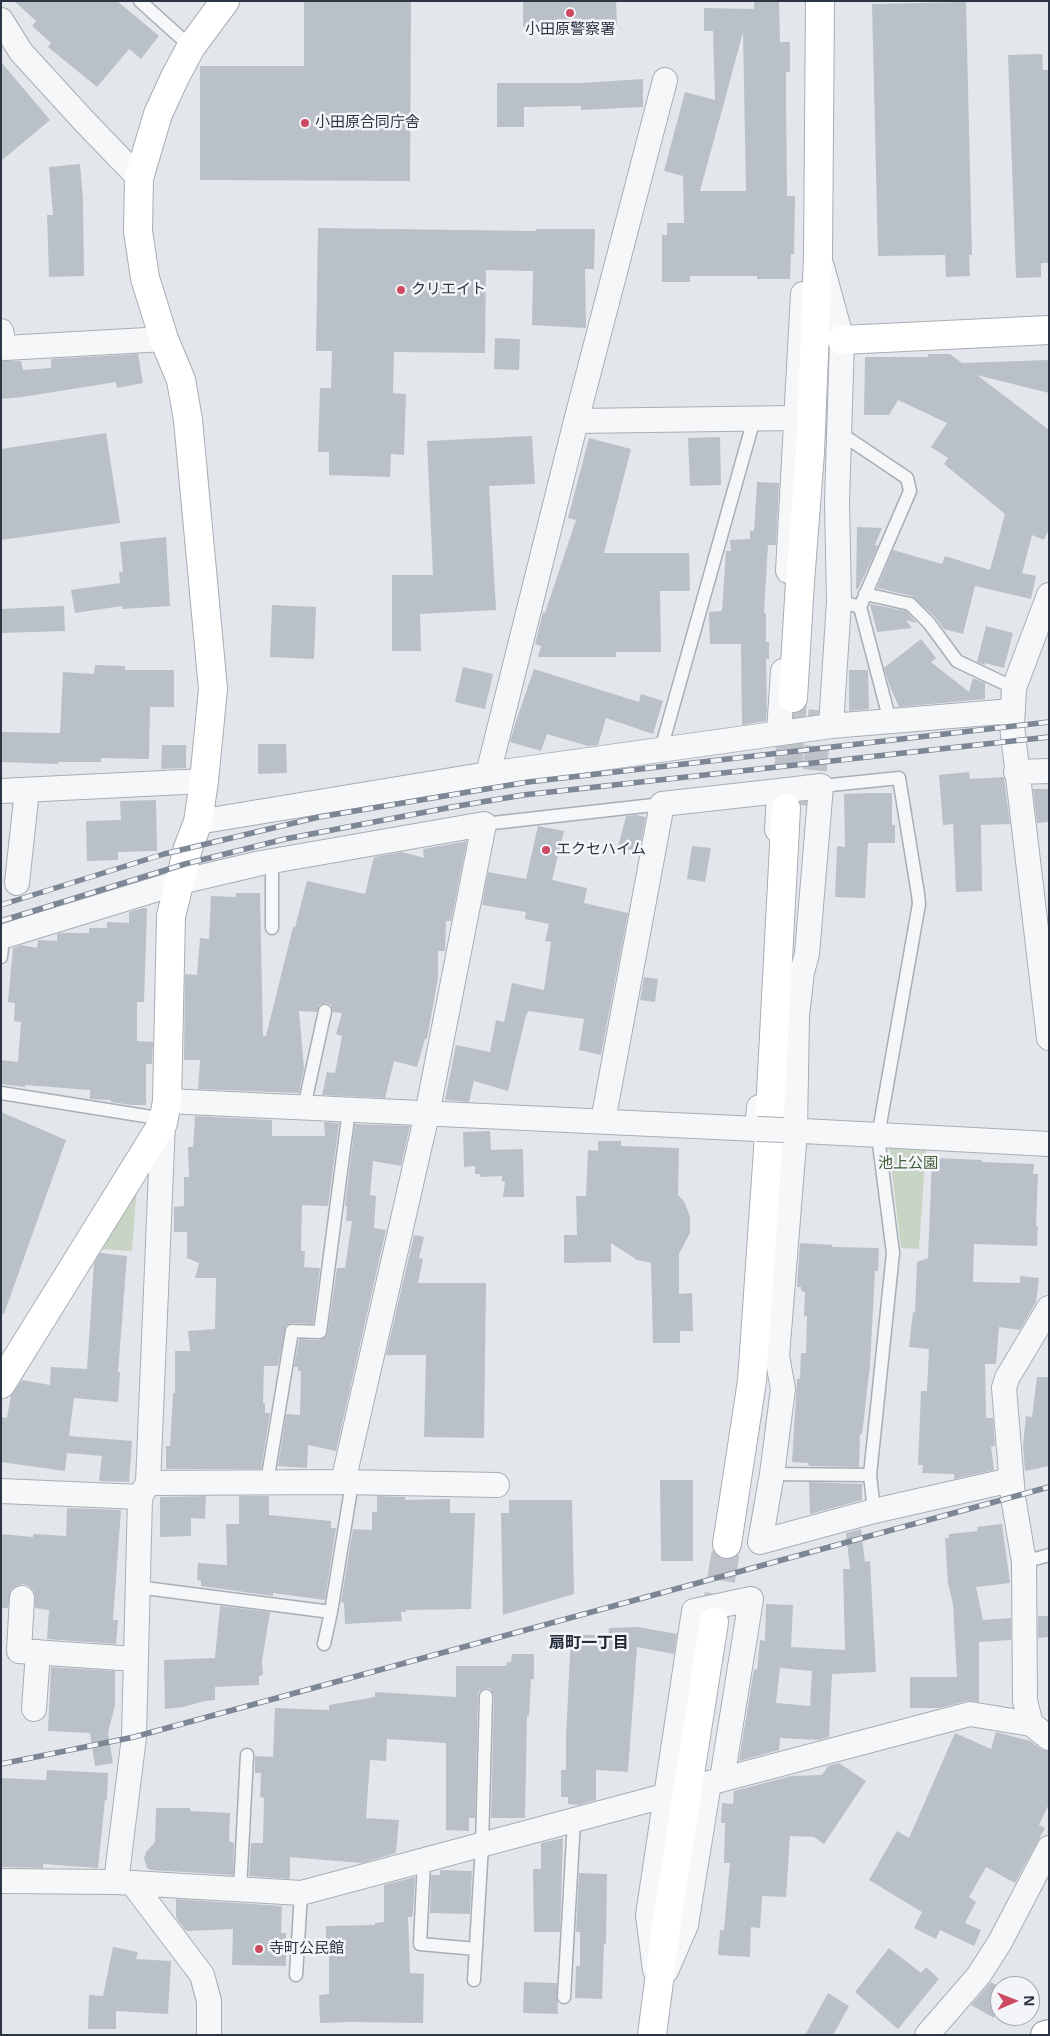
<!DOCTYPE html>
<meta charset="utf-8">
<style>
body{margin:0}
#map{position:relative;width:1050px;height:2036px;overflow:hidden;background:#e3e7eb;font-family:"Noto Sans",sans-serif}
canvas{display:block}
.frame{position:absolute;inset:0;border:2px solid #2b3543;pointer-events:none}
.north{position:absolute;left:990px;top:1976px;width:50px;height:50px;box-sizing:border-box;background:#f3f5f8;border:1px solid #a3a8b0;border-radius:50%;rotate:89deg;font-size:14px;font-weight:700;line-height:20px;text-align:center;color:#2b3543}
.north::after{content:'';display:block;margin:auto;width:18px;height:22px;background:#cd4b62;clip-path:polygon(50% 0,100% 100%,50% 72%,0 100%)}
</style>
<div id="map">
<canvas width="1050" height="2036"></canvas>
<div class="frame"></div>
<div class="north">N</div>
</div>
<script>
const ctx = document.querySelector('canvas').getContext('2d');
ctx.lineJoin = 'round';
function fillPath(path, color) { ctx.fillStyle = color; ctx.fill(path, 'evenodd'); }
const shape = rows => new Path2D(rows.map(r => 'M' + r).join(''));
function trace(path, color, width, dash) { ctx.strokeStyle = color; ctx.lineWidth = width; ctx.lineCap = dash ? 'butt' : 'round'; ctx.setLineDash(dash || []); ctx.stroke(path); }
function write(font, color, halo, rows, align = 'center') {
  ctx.font = font + ' "Noto Sans","Noto Sans JP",sans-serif'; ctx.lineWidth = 5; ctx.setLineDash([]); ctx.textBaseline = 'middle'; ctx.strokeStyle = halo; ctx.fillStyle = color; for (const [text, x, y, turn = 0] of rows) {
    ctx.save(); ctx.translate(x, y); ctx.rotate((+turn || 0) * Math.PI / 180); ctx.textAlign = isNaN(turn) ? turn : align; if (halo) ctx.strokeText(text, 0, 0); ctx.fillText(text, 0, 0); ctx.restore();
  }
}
fillPath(shape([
 [889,1145,926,1148,919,1249,901,1248],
 [137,1185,132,1251,100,1249]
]), '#c9d5c4');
fillPath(shape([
 [14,1,117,1,159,36,141,59,129,49,97,87,48,47,51,43,32,26,36,21],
 [304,1,411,1,410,181,200,180,200,66,304,66],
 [523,1,616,1,617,25,523,27],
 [754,1,779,1,780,42,790,42,790,72,786,72,786,100,787,196,795,196,794,254,791,254,790,279,757,279,757,276,690,276,690,282,662,282,662,235,667,235,667,223,684,223,683,176,664,171,685,92,715,100,713,31,704,31,704,8,754,9],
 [743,32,746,191,700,191,724,103],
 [966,2,972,255,969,255,970,276,946,277,945,255,878,256,872,4],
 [1042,54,1043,70,1049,70,1049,263,1041,263,1041,277,1016,278,1008,55],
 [1,62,50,120,1,161],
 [643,79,643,107,581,110,581,106,524,107,524,127,497,127,497,83,580,83],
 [80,164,83,199,84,276,49,277,47,215,53,215,49,167],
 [318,228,536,231,536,229,595,229,594,269,585,269,586,328,532,325,533,271,486,270,485,353,394,352,393,393,406,394,404,455,391,454,390,477,329,475,329,452,318,452,320,388,331,388,332,351,316,351],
 [495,338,520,339,519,370,494,369],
 [138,354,143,383,117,388,116,382,22,397,1,399,1,361,21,361,23,370,51,368,51,359],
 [928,354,950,354,962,363,1049,360,1049,393,977,375,1049,430,1049,529,1044,540,1032,535,1022,573,1036,576,1031,599,975,586,963,634,944,629,935,617,912,596,877,588,893,550,942,564,945,556,990,570,1005,514,944,464,948,458,931,447,947,423,898,400,889,415,864,415,865,357,928,357],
 [106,433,120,523,1,540,1,449],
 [532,436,535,484,489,486,496,610,420,614,421,651,392,651,392,575,433,575,427,441],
 [720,437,721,485,690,486,688,438],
 [589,438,631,449,604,553,689,553,690,591,660,591,661,652,616,652,616,657,538,657,541,646,535,644,543,612,545,613,576,520,568,518],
 [757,482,779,483,776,545,768,545,764,613,766,613,766,642,769,642,769,659,766,659,767,709,766,721,742,725,741,644,710,644,709,612,722,611,726,551,731,551,730,540,750,539,750,531,754,531],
 [857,527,882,528,875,545,878,546,858,589,856,589],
 [166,537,170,606,122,609,122,606,75,613,71,590,120,583,119,572,123,572,120,542],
 [870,604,906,611,917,623,906,620,912,628,877,632],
 [272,605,316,607,314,659,270,657],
 [64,606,65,631,1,633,1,609],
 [986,626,1013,633,1004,668,985,663,985,665,977,662],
 [921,639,936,658,931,662,969,692,973,678,985,683,985,699,899,707,890,687,884,668],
 [95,665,125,666,125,670,174,670,174,707,150,707,149,759,101,758,101,762,58,762,58,764,1,762,1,732,60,733,63,672,94,674],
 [463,667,493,674,485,709,455,702],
 [534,669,639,702,641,694,663,701,653,734,606,718,598,745,588,746,547,734,541,751,510,742,516,721],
 [849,670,868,670,869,709,849,711],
 [258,744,286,744,287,773,258,774],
 [162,745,186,745,186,768,161,769],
 [969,772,970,779,1004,777,1010,824,981,825,982,891,956,892,953,824,943,825,939,775],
 [1033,789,1049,789,1049,822,1037,823],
 [871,793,892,793,892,825,895,825,895,843,868,843,865,898,835,897,837,846,845,847,844,794],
 [156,800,157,851,118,852,118,860,87,861,86,821,121,820,120,801],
 [637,815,646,817,639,852,618,847,626,816],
 [538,826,564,831,552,880,587,888,584,903,628,913,601,1055,579,1050,584,1019,528,1011,527,1015,526,1015,508,1091,474,1081,469,1102,445,1100,456,1045,490,1052,496,1020,504,1022,512,983,544,990,551,942,545,941,549,924,525,919,526,912,482,905,488,872,526,879],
 [467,841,451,921,446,921,445,951,438,951,438,978,427,1039,425,1039,417,1067,394,1061,385,1098,322,1095,327,1072,335,1073,342,1036,336,1034,342,1013,333,1012,331,1005,326,1003,319,1005,317,1012,299,1011,304,1068,299,1093,198,1089,200,1060,184,1060,185,974,197,975,200,938,209,939,211,896,236,897,236,893,260,893,263,1036,266,1036,293,927,295,927,307,881,365,894,374,857,402,852,424,858,423,849],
 [692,846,711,848,705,882,687,879],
 [143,908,147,908,144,1002,137,1002,137,1041,153,1042,152,1064,146,1064,146,1105,131,1105,111,1102,111,1100,90,1099,90,1090,25,1085,25,1087,1,1084,1,1060,18,1062,21,1022,14,1021,15,1003,8,1002,13,948,21,945,37,948,38,940,57,941,57,934,60,933,89,933,89,928,107,928,107,922,129,923,129,912],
 [644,977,658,979,655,1002,640,1000],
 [1,1112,66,1140,4,1314,1,1313],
 [195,1116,272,1120,272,1136,311,1136,311,1138,311,1136,325,1136,324,1122,339,1123,328,1206,302,1205,301,1251,305,1251,304,1267,320,1268,313,1324,292,1323,286,1326,278,1366,264,1366,263,1403,265,1403,265,1413,270,1413,261,1469,166,1469,166,1446,170,1446,173,1393,175,1393,175,1351,190,1351,188,1331,215,1329,216,1278,195,1278,199,1263,187,1258,187,1232,174,1232,174,1207,184,1206,184,1177,189,1177,188,1147,193,1147],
 [355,1124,410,1126,401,1166,373,1161,370,1195,376,1196,374,1228,386,1230,336,1451,308,1445,307,1468,278,1466,286,1414,300,1415,301,1371,298,1371,298,1367,294,1367,299,1339,320,1340,327,1336,337,1268,345,1268,352,1221,346,1221,347,1206,345,1206],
 [490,1131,491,1150,523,1149,524,1197,503,1197,505,1182,502,1181,502,1176,480,1177,480,1174,475,1174,475,1166,464,1167,463,1132],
 [598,1141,621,1141,621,1146,679,1148,678,1195,684,1201,690,1217,690,1233,679,1254,679,1294,692,1293,693,1331,680,1331,680,1343,653,1343,651,1263,637,1260,611,1243,611,1262,564,1263,564,1235,577,1235,576,1196,586,1196,588,1150,598,1151],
 [932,1158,982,1160,982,1162,1034,1164,1033,1174,1038,1174,1036,1226,1038,1226,1037,1246,974,1244,973,1282,1020,1283,1020,1276,1039,1278,1036,1302,1020,1330,999,1327,996,1364,985,1364,986,1418,993,1418,995,1446,991,1447,994,1470,954,1479,954,1474,922,1473,923,1465,918,1465,921,1391,927,1391,929,1349,909,1347,913,1312,915,1313,917,1262,928,1258],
 [414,1235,424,1237,419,1258,423,1259,418,1283,486,1283,484,1438,424,1437,426,1355,386,1355],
 [800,1243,832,1245,832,1247,879,1248,878,1271,875,1271,870,1365,862,1435,860,1434,859,1467,809,1466,808,1463,792,1462,797,1379,800,1379,801,1353,806,1353,807,1316,804,1316,805,1292,801,1291,801,1287,797,1287],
 [100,1253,127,1256,118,1372,120,1372,118,1402,74,1398,69,1436,132,1441,129,1482,99,1481,102,1456,67,1453,65,1471,1,1462,1,1417,7,1418,11,1395,22,1380,50,1385,51,1367,87,1369,94,1263],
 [1037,1377,1049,1377,1049,1466,1025,1471,1023,1446,1026,1416,1032,1417],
 [660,1480,693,1480,693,1561,661,1561],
 [809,1482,862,1484,862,1500,810,1514],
 [206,1496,205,1519,191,1518,191,1536,160,1537,160,1497],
 [239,1496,269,1496,269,1515,331,1521,331,1528,336,1528,325,1600,273,1593,273,1596,201,1586,201,1581,197,1580,198,1563,227,1565,226,1524,239,1524],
 [377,1496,405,1497,405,1500,450,1499,450,1513,475,1513,471,1609,406,1610,406,1612,401,1612,402,1621,345,1624,344,1603,341,1602,353,1529,372,1530,372,1512,377,1512],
 [509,1500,572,1500,574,1594,503,1615,501,1513,509,1513],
 [67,1508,121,1510,113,1620,118,1620,116,1644,47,1639,49,1610,35,1608,34,1591,29,1586,23,1584,16,1586,11,1590,8,1608,1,1608,1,1534,33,1537,33,1534,66,1536],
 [1002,1524,1010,1583,976,1587,983,1620,1011,1618,1011,1640,979,1642,979,1702,967,1701,939,1708,910,1708,910,1677,957,1677,953,1604,948,1583,945,1538,949,1538,949,1534,978,1531,977,1527],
 [861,1529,865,1562,870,1561,876,1672,832,1674,829,1737,819,1740,780,1738,779,1750,739,1761,754,1669,757,1670,760,1640,765,1641,766,1604,793,1605,791,1647,845,1650,843,1569,850,1569,846,1533],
 [780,1668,812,1671,810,1706,776,1703],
 [220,1606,270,1612,262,1661,263,1675,259,1676,259,1685,215,1687,215,1700,205,1701,183,1707,165,1709,164,1660,215,1658],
 [1038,1616,1049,1616,1049,1637,1038,1638],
 [638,1627,677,1634,674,1654,637,1647,628,1772,596,1770,596,1800,579,1805,568,1804,568,1797,561,1797,561,1770,566,1770,566,1737,571,1634,608,1636,609,1628],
 [512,1654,534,1654,534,1679,531,1679,529,1716,527,1716,525,1818,491,1818,494,1696,491,1689,486,1688,479,1691,478,1696,475,1818,469,1818,469,1831,446,1830,446,1743,387,1739,386,1761,370,1760,366,1818,399,1820,396,1853,362,1863,290,1857,290,1879,249,1876,251,1843,263,1843,264,1798,260,1797,261,1773,255,1773,255,1756,273,1757,275,1708,329,1710,329,1705,375,1697,375,1692,456,1697,456,1666,506,1666,507,1662,511,1662],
 [51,1667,115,1671,115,1705,108,1733,113,1763,95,1766,90,1733,48,1731],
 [996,1732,1030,1741,1041,1749,1049,1751,1049,1804,1039,1825,1045,1828,1015,1883,986,1867,969,1897,976,1902,965,1923,981,1930,974,1946,940,1930,936,1939,914,1928,922,1912,869,1880,897,1831,909,1838,955,1733,991,1749],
 [839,1763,866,1781,824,1844,814,1837,790,1836,786,1897,762,1896,760,1928,751,1927,750,1957,718,1955,720,1930,724,1930,730,1863,724,1863,725,1823,721,1823,722,1803,733,1804,734,1791,791,1776,822,1775,828,1766],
 [47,1770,108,1773,107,1800,105,1800,98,1868,43,1864,43,1868,1,1867,2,1778,46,1780],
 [156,1808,190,1808,190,1811,230,1813,229,1841,234,1843,233,1875,151,1870,147,1868,144,1858,146,1852,155,1842],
 [563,1838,560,1932,534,1932,533,1869,541,1869,541,1843],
 [440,1870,472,1871,470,1914,430,1913,431,1875,440,1875],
 [579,1873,607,1874,606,1944,604,1944,602,1999,575,1998,576,1966,580,1966,580,1932,576,1932],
 [415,1877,413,1913,412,1917,408,1917,410,1973,424,1974,423,2023,350,2022,320,2023,319,1995,329,1994,329,1955,326,1955,326,1926,375,1925,375,1923,384,1922,384,1885],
 [176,1899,282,1906,281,1933,286,1933,286,1966,232,1965,233,1929,186,1931,176,1918],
 [113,1947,138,1952,136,1959,171,1961,168,2014,116,2011,116,2029,88,2029,89,1995,103,1996],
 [889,1948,921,1973,926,1967,939,1979,898,2029,855,1992],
 [524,1982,557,1983,558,2014,523,2013],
 [991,1982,1000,1987,1000,2007,994,2018,971,2005],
 [828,1993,849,2006,833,2035,805,2035]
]), '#bac0c8');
trace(shape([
 [811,806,821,708]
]), '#bec3c9', 24, [24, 12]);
trace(shape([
 [786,808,793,698],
 [714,1622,727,1544]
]), '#bec3c9', 28, [28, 14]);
const lane = shape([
 [140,1,191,47],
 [840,433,907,478,910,491,860,607],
 [865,594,910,604,929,623,957,661,1014,688],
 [839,601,860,607,890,721],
 [661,749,754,419],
 [821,786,899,778,918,894,919,904,878,1136,893,1253,870,1475,874,1511],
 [484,824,662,804],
 [272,928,272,861],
 [1,957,3,937],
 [1,1093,164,1119],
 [304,1107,325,1011],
 [772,1474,870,1475],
 [267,1482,292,1331,320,1332,349,1110],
 [1024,1562,1049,1555],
 [137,1587,331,1612],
 [324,1644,331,1612,352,1483],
 [424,1860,420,1944,476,1949],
 [240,1890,247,1755],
 [296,1975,301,1893],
 [474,1980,482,1845,486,1696],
 [564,1997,574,1820]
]);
const street = shape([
 [1,20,21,52,85,122,139,178],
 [1,331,5,348,164,339],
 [576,421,796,418],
 [788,571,803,294],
 [1049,595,1014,688,1012,726,1049,1038],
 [831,726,1012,711],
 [779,732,783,671],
 [1016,772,1049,771],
 [488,774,576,421,665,80],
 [1,791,204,781],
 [198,822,488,774,831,726,839,601,837,502,842,340,822,267],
 [777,830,779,791,821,786,807,954,802,972,797,1016,795,1131,777,1356,783,1389,772,1474,760,1542,874,1511,1011,1480],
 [17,883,27,790],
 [1,937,180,882,261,863,484,824,427,1114,343,1482],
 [167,1101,757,1129,759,1107],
 [603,1121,662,804,779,791],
 [784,1130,1049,1144],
 [1049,1308,1007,1378,1004,1388,1013,1497,1024,1562,1025,1701,1031,1724,1049,1738],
 [148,1483,343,1482,497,1485],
 [1,1491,140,1497],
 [22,1598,19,1651,135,1659],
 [34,1709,38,1652],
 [1,1881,116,1882,301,1893,664,1796],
 [116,1882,134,1737,140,1497,148,1483,163,1123],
 [133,1884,202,1975,209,2001,209,2035],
 [655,1970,648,1915,694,1611,751,1599,722,1779],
 [666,1971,686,1925,709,1783,970,1714,1031,1724],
 [927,2035,979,1975,1000,1942,1049,1848]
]);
const secondary = shape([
 [842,340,1049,330],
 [793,698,800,582,810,453,818,256,820,1],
 [1,1384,163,1123,167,1101,171,916,188,848,198,822,204,781,213,689,188,420,181,380,164,339,145,278,138,231,139,178,158,114,175,77,191,47,225,1],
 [727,1544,752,1381,768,1150,786,808],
 [652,2035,667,1920,714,1622]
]);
const highway = shape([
 [1045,2035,1049,2034]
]);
trace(lane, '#a8aeb5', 15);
trace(street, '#a8aeb5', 26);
trace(secondary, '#a8aeb5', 30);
trace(highway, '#8b94a2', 30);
trace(lane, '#f6f7f9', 12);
trace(street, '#f6f7f9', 24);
trace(secondary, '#fff', 28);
trace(highway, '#fff', 28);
const rail = shape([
 [1,905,164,854,319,817,528,782,1049,722],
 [1,921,185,864,285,839,452,807,523,795,1049,737],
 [1,1764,134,1737,1049,1487]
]);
trace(rail, '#7d8695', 5.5);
trace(rail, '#f3f5f8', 4, [11]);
const streetBridge = shape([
 [757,1129,784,1130]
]);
trace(streetBridge, '#a8aeb5', 26, []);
trace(streetBridge, '#f6f7f9', 24);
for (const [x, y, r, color] of [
 [570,13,5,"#cd4b62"],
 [305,123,5,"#cd4b62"],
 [401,290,5,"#cd4b62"],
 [546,850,5,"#cd4b62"],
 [259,1949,5,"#cd4b62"]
]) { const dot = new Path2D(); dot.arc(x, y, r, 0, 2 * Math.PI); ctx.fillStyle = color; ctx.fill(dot); trace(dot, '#f3f5f8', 2); }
write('15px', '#2b3543', '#f3f5f8', [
 ["小田原警察署",570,30,"center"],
 ["小田原合同庁舎",315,123],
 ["クリエイト",411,290],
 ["エクセハイム",556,850],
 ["寺町公民館",269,1949]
], 'left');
write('15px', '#415f38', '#f3f5f8', [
 ["池上公園",908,1164]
]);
write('bold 16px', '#1d2634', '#f3f5f8', [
 ["扇町一丁目",589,1643]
]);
</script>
